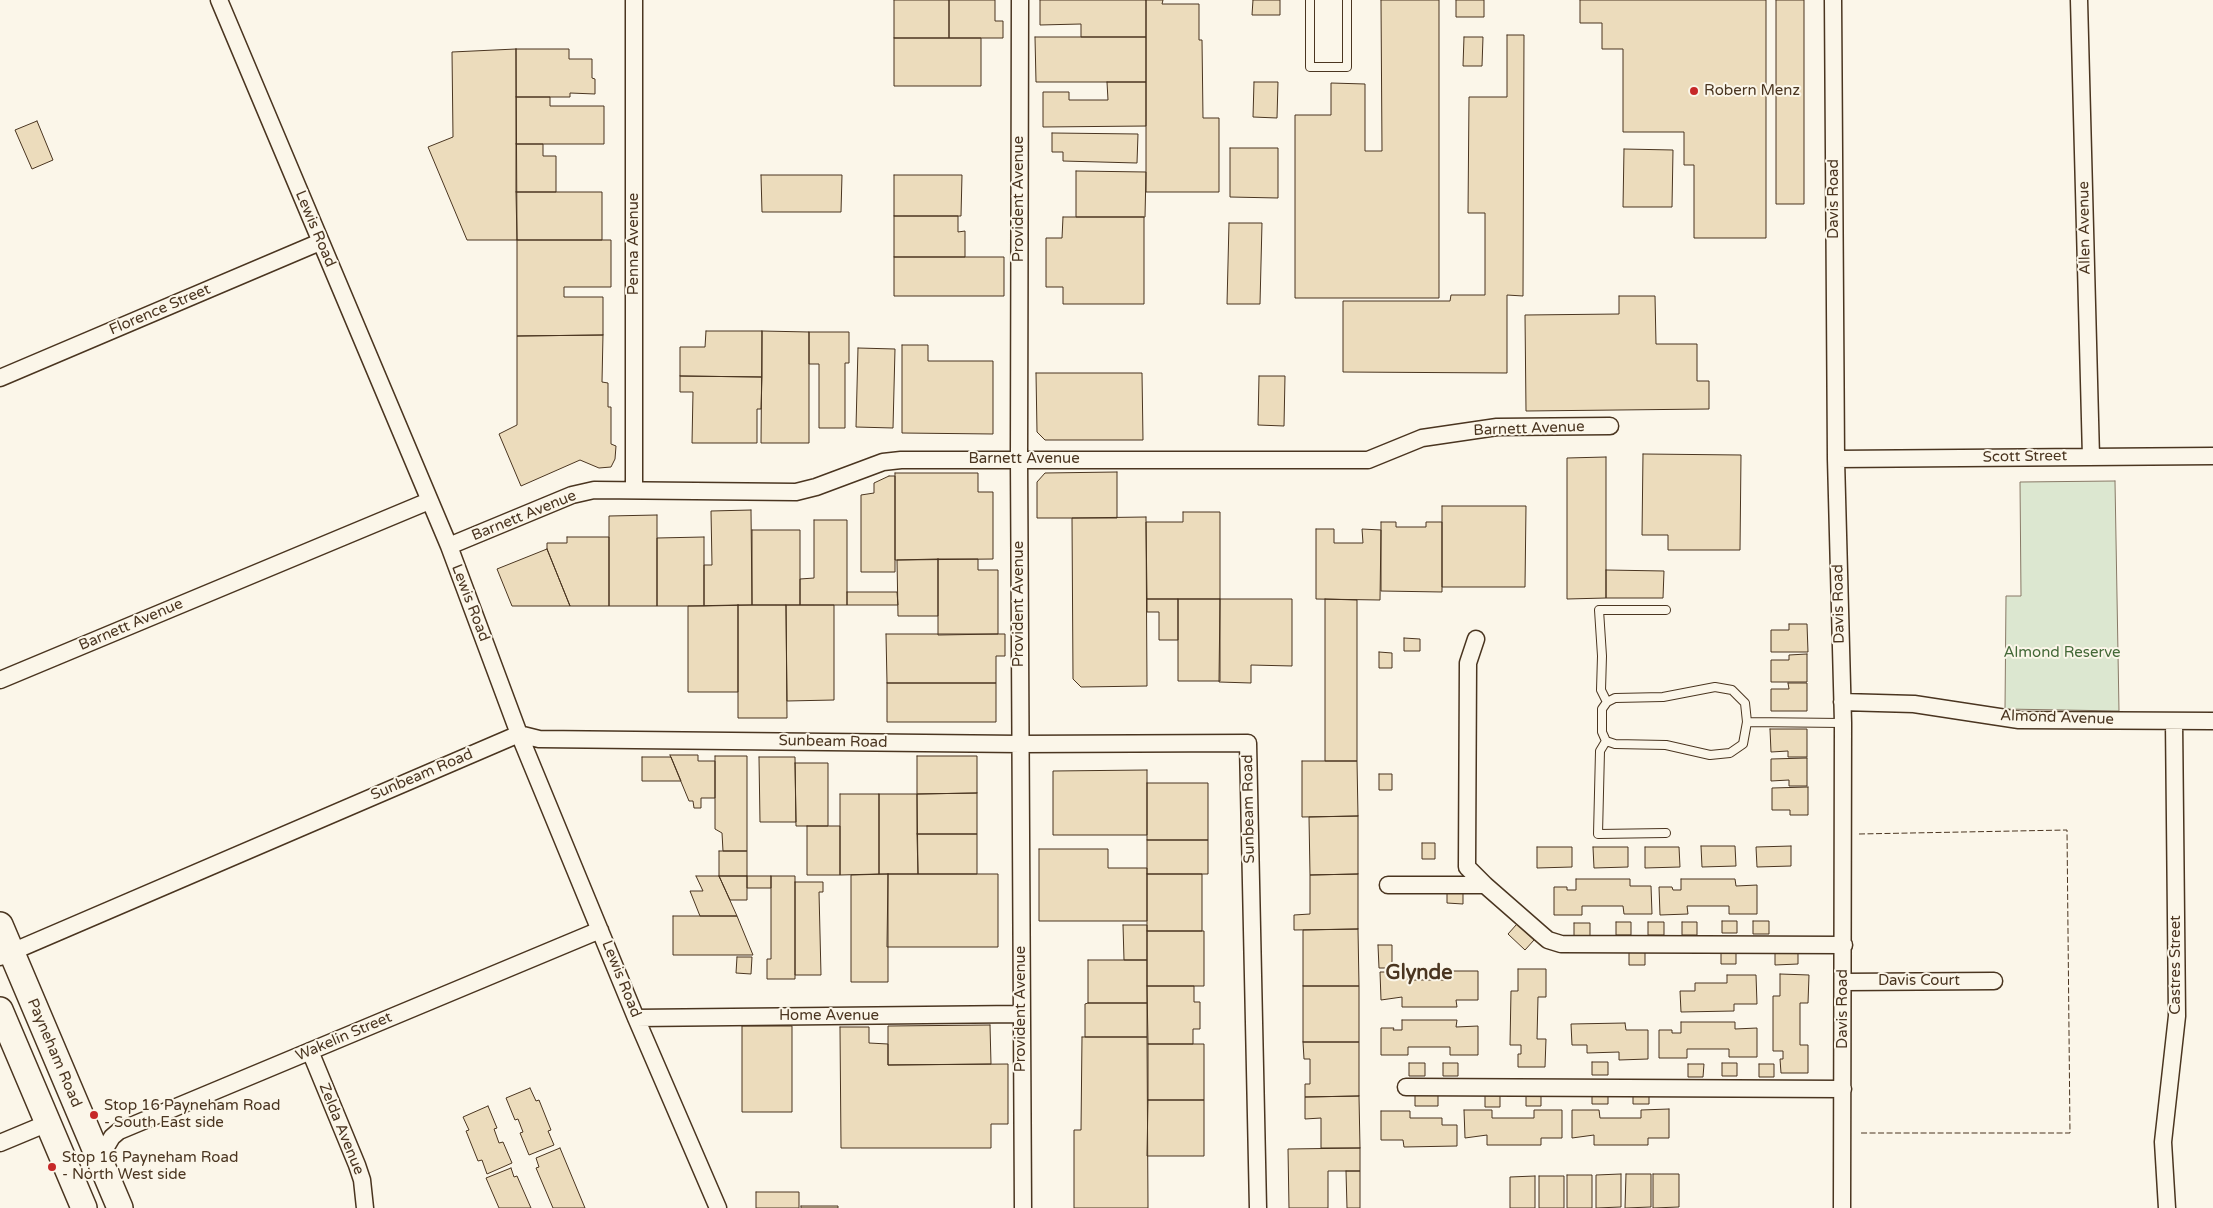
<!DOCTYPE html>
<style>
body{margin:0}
canvas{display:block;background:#fbf6e9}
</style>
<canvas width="2213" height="1208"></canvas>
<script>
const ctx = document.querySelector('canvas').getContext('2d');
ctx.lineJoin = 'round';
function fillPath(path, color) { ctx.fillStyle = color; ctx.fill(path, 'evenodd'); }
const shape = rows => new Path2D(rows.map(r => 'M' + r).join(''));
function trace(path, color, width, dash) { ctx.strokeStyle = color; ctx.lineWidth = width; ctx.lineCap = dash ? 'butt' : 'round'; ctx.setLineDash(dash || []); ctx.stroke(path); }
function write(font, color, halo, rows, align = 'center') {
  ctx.font = font + ' "Varela Round",sans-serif'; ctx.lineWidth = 4; ctx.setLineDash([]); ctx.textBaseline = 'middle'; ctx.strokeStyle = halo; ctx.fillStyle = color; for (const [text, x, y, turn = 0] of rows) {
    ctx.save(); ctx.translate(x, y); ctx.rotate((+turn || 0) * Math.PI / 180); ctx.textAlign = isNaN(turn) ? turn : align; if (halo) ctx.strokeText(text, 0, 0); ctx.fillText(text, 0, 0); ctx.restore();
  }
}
const green = shape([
 [2115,481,2119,711,2005,709,2006,596,2021,596,2020,482,2115,481]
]);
fillPath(green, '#dce7d0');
trace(green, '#887966', 1);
const building = shape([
 [894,0,949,0,949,38,894,38,894,0],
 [949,0,995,0,995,21,1003,21,1003,38,949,38,949,0],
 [1040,0,1146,0,1146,37,1081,37,1081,24,1040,25,1040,0],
 [1146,0,1163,0,1162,4,1199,4,1199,40,1202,40,1203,118,1219,118,1219,192,1146,192,1146,0],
 [1253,0,1280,0,1280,15,1252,15,1253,0],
 [1381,0,1439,0,1439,298,1295,298,1295,115,1331,115,1331,83,1365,84,1365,151,1382,151,1381,0],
 [1456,0,1484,0,1484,17,1456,17,1456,0],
 [1580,0,1766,0,1766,238,1694,238,1694,165,1684,165,1684,132,1623,132,1623,49,1602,49,1602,23,1580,23,1580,0],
 [1776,0,1804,0,1804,204,1776,204,1776,0],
 [1507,35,1524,35,1523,296,1507,295,1507,373,1343,372,1343,301,1450,301,1451,295,1485,295,1485,213,1468,213,1469,97,1507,97,1507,35],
 [1035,37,1146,37,1146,82,1036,82,1035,37],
 [1464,37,1483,37,1482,66,1463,66,1464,37],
 [894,38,981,38,981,86,894,86,894,38],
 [516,49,517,240,467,240,428,147,453,137,452,52,516,49],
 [516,49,569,49,569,59,592,59,592,78,595,79,595,94,570,93,570,97,516,97,516,49],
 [1107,82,1146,82,1146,126,1043,127,1043,92,1069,92,1069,100,1108,100,1107,82],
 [1254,82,1278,82,1277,118,1253,117,1254,82],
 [516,97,550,97,550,106,604,106,604,144,516,144,516,97],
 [37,121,53,160,32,169,15,130,37,121],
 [1052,133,1138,134,1137,163,1063,161,1063,152,1052,152,1052,133],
 [516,144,543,144,543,156,556,156,556,192,516,192,516,144],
 [1230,148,1278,148,1278,198,1230,197,1230,148],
 [1624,149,1673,150,1672,207,1623,207,1624,149],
 [1076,171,1146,172,1145,217,1076,217,1076,171],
 [761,175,842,175,841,212,762,212,761,175],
 [894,175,962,175,961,216,894,216,894,175],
 [516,192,602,192,602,240,517,240,516,192],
 [894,216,958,216,958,232,965,231,965,257,894,257,894,216],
 [1063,217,1144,217,1144,304,1063,304,1063,287,1046,287,1046,238,1062,238,1063,217],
 [1229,223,1262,223,1260,304,1227,304,1229,223],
 [517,240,611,240,611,287,564,287,564,297,603,297,603,335,517,336,517,240],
 [894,257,1004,257,1004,296,894,296,894,257],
 [1619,296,1655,296,1656,344,1697,344,1697,381,1709,381,1709,409,1526,411,1525,315,1619,314,1619,296],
 [706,331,762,331,762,377,680,376,680,347,705,347,706,331],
 [762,331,809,332,809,443,761,443,762,331],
 [809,332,849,332,849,363,845,363,845,428,819,428,819,364,809,364,809,332],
 [603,335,602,382,608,383,608,407,611,407,611,444,616,446,615,459,611,467,599,468,580,460,521,486,499,434,517,425,517,336,603,335],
 [902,345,928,345,928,361,993,361,993,434,902,433,902,345],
 [858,348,895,349,893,428,856,427,858,348],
 [1036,373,1142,373,1143,440,1045,440,1037,432,1036,373],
 [680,376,762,377,761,409,757,409,757,443,692,443,693,392,680,392,680,376],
 [1259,376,1285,376,1284,426,1258,425,1259,376],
 [1643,454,1741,455,1740,550,1668,550,1668,535,1642,535,1643,454],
 [1606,457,1606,598,1567,599,1567,458,1606,457],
 [1117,472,1117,518,1037,518,1037,482,1045,473,1117,472],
 [895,473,978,473,978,492,993,492,993,559,895,560,895,473],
 [889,476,895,476,895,572,861,572,861,495,874,493,874,483,889,476],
 [1442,506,1526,506,1525,587,1442,587,1442,506],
 [751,510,752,605,704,606,704,565,712,565,711,511,751,510],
 [1183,512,1220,512,1220,599,1147,599,1146,522,1183,522,1183,512],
 [657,515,657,606,609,606,609,516,657,515],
 [1146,517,1147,686,1081,687,1073,679,1072,518,1146,517],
 [814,520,847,520,847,605,800,605,800,579,814,578,814,520],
 [1381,522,1396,522,1396,527,1426,527,1426,522,1442,522,1442,592,1381,591,1381,522],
 [1316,529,1334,529,1334,543,1363,543,1362,529,1381,530,1380,600,1316,599,1316,529],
 [752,530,800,530,800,605,752,605,752,530],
 [567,537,609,537,609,606,570,606,547,549,547,543,567,543,567,537],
 [704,537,704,606,657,606,657,538,704,537],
 [547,549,570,606,512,606,497,569,547,549],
 [938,559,938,616,898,616,897,560,938,559],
 [938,559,978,559,978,570,998,570,998,634,938,635,938,559],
 [1606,570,1664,571,1663,598,1606,598,1606,570],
 [847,592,897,592,898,605,847,605,847,592],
 [1147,599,1178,599,1178,640,1159,640,1159,612,1147,612,1147,599],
 [1178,599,1220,599,1220,681,1178,681,1178,599],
 [1220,599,1292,599,1292,666,1251,665,1251,683,1219,682,1220,599],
 [1325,599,1357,600,1357,761,1325,761,1325,599],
 [738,605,738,692,688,692,688,606,738,605],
 [738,605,786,605,787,718,738,718,738,605],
 [786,605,834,605,834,700,787,701,786,605],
 [1789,624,1807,624,1808,652,1771,652,1771,630,1789,630,1789,624],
 [886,634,1005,634,1005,656,996,656,996,683,887,683,886,634],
 [1404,638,1420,639,1420,651,1404,651,1404,638],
 [1379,652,1392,653,1392,668,1379,668,1379,652],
 [1807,654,1807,682,1771,682,1771,660,1789,660,1789,655,1807,654],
 [887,683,996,683,996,722,887,722,887,683],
 [1788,683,1807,683,1807,711,1771,711,1771,689,1789,689,1788,683],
 [1770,729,1807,729,1807,757,1788,757,1788,751,1771,752,1770,729],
 [670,755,698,755,698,761,715,761,715,798,701,798,701,808,694,808,693,801,689,801,670,755],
 [715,756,747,756,747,851,723,851,722,833,715,829,715,756],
 [917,756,977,756,977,793,917,794,917,756],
 [642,757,671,757,681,781,642,781,642,757],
 [759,757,795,757,796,822,760,822,759,757],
 [1807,758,1807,786,1789,786,1789,780,1771,781,1771,759,1807,758],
 [1302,761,1357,761,1358,816,1302,817,1302,761],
 [795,763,828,763,828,826,796,826,795,763],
 [1147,770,1147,835,1053,835,1053,771,1147,770],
 [1379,774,1392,774,1392,790,1379,790,1379,774],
 [1147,783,1208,783,1208,840,1147,840,1147,783],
 [1808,787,1808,815,1790,815,1790,810,1772,810,1772,788,1808,787],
 [977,793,977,834,917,834,917,794,977,793],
 [840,794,879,794,879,874,840,875,840,794],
 [879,794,917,794,918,874,879,874,879,794],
 [1358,816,1358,874,1310,875,1309,817,1358,816],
 [807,826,840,826,840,875,807,875,807,826],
 [917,834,977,834,977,874,918,874,917,834],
 [1147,840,1208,840,1208,874,1147,874,1147,840],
 [1422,843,1435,843,1435,859,1422,859,1422,843],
 [1701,846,1735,846,1736,866,1702,867,1701,846],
 [1791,846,1791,866,1757,867,1756,847,1791,846],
 [1537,847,1572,847,1572,867,1537,868,1537,847],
 [1593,847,1628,847,1628,867,1594,868,1593,847],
 [1645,847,1679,847,1680,867,1645,868,1645,847],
 [1039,849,1108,849,1108,868,1147,868,1147,921,1039,921,1039,849],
 [719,851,747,851,747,876,719,876,719,851],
 [888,874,998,874,998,947,887,947,888,874],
 [888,874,888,982,851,982,851,875,888,874],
 [1147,874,1202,874,1202,931,1147,931,1147,874],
 [1358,874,1358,929,1294,930,1294,915,1310,914,1310,875,1358,874],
 [696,876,719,876,737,916,700,916,690,891,703,891,696,876],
 [719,876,747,876,747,900,730,900,719,876],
 [747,876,771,876,771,888,747,888,747,876],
 [771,876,795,876,795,979,767,979,767,959,771,959,771,876],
 [1576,879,1630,879,1630,886,1651,886,1652,914,1624,914,1623,906,1582,906,1582,915,1554,915,1554,887,1567,887,1567,890,1576,890,1576,879],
 [1681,879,1735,879,1736,886,1757,885,1757,914,1729,914,1729,906,1687,906,1688,914,1660,915,1659,887,1672,887,1673,890,1681,890,1681,879],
 [795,882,823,882,823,892,819,892,821,975,795,975,795,882],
 [1447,891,1463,891,1463,904,1447,903,1447,891],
 [673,916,737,916,753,955,673,955,673,916],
 [1722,921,1737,921,1737,933,1722,933,1722,921],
 [1753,921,1769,921,1769,934,1753,934,1753,921],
 [1616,922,1631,922,1631,935,1616,935,1616,922],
 [1648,922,1664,922,1664,935,1648,935,1648,922],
 [1682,922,1697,922,1697,935,1682,935,1682,922],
 [1574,923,1590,923,1590,936,1574,936,1574,923],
 [1517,924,1534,940,1525,950,1508,934,1517,924],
 [1123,925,1147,925,1147,960,1124,960,1123,925],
 [1358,929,1359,986,1303,986,1303,930,1358,929],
 [1147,931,1204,931,1204,986,1147,986,1147,931],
 [1378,945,1392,945,1392,968,1379,968,1378,945],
 [1721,951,1736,952,1736,964,1721,964,1721,951],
 [1798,951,1798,964,1775,965,1775,952,1798,951],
 [1629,952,1645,952,1645,965,1629,965,1629,952],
 [737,957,752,957,751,974,736,973,737,957],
 [1088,960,1147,960,1147,1003,1088,1003,1088,960],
 [1518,969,1546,969,1546,997,1538,997,1537,1039,1546,1039,1545,1067,1518,1067,1518,1054,1521,1054,1521,1045,1510,1045,1511,991,1518,991,1518,969],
 [1450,971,1478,971,1478,1000,1456,1000,1457,1007,1402,1007,1402,997,1381,1000,1380,972,1408,972,1408,980,1450,980,1450,971],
 [1780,974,1809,975,1808,1003,1800,1003,1800,1045,1808,1045,1808,1073,1781,1073,1780,1059,1783,1059,1783,1051,1773,1051,1773,996,1780,996,1780,974],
 [1727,975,1756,975,1757,1004,1734,1004,1734,1011,1681,1012,1680,991,1695,991,1695,983,1727,983,1727,975],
 [1147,986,1194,986,1194,1002,1200,1002,1200,1029,1193,1029,1193,1044,1148,1044,1147,986],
 [1303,986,1359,986,1359,1042,1303,1042,1303,986],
 [1088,1003,1147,1003,1147,1037,1085,1037,1085,1004,1088,1003],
 [1402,1020,1457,1020,1456,1027,1478,1026,1478,1055,1450,1055,1450,1047,1408,1047,1408,1055,1381,1055,1381,1028,1394,1028,1393,1030,1402,1030,1402,1020],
 [1681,1022,1735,1022,1735,1029,1757,1028,1757,1057,1729,1057,1729,1049,1687,1049,1687,1058,1659,1058,1659,1030,1672,1030,1672,1033,1681,1033,1681,1022],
 [1625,1023,1626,1030,1648,1030,1648,1059,1619,1060,1619,1052,1587,1053,1587,1045,1572,1045,1571,1024,1625,1023],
 [990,1025,991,1064,888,1065,888,1026,990,1025],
 [742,1026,792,1026,792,1112,742,1112,742,1026],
 [840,1027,869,1027,869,1043,888,1044,888,1065,1008,1064,1008,1124,991,1124,991,1148,841,1148,840,1027],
 [1082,1037,1147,1037,1148,1208,1074,1208,1074,1130,1081,1130,1082,1037],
 [1303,1042,1359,1042,1359,1096,1305,1097,1305,1084,1310,1084,1310,1059,1304,1059,1303,1042],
 [1148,1044,1204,1044,1204,1100,1148,1100,1148,1044],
 [1592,1062,1608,1062,1608,1075,1592,1075,1592,1062],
 [1409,1063,1425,1063,1425,1076,1409,1076,1409,1063],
 [1443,1063,1458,1063,1458,1076,1443,1076,1443,1063],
 [1722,1063,1737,1063,1737,1076,1722,1076,1722,1063],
 [1688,1064,1704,1064,1703,1077,1688,1077,1688,1064],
 [1759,1064,1774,1064,1774,1077,1759,1077,1759,1064],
 [530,1088,536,1101,539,1100,551,1130,548,1131,554,1145,529,1155,520,1133,523,1132,518,1119,515,1120,506,1098,530,1088],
 [1592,1091,1608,1091,1608,1104,1592,1104,1592,1091],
 [1633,1091,1649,1091,1649,1104,1633,1104,1633,1091],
 [1526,1092,1541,1093,1541,1106,1526,1106,1526,1092],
 [1415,1093,1438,1093,1438,1106,1415,1106,1415,1093],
 [1485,1094,1500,1094,1500,1107,1485,1107,1485,1094],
 [1359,1096,1360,1148,1321,1148,1321,1118,1305,1119,1305,1097,1359,1096],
 [1148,1100,1204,1100,1204,1156,1147,1156,1148,1100],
 [488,1106,497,1128,494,1129,499,1143,503,1142,512,1163,487,1174,482,1160,478,1161,466,1131,469,1130,463,1117,488,1106],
 [1669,1109,1669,1138,1648,1138,1648,1145,1594,1145,1594,1135,1572,1138,1572,1110,1599,1110,1600,1118,1641,1118,1641,1110,1669,1109],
 [1464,1110,1492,1110,1492,1118,1534,1118,1534,1110,1562,1110,1562,1138,1541,1138,1541,1145,1487,1145,1487,1135,1465,1138,1464,1110],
 [1381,1111,1410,1111,1410,1118,1442,1118,1442,1125,1457,1125,1457,1146,1404,1147,1403,1140,1381,1140,1381,1111],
 [560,1148,585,1208,553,1208,536,1168,539,1167,536,1158,560,1148],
 [1360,1148,1360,1171,1328,1171,1328,1208,1289,1208,1288,1149,1360,1148],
 [511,1168,514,1177,517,1176,531,1208,499,1208,486,1178,511,1168],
 [1346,1171,1360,1171,1360,1208,1347,1208,1346,1171],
 [1621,1174,1621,1207,1596,1208,1596,1175,1621,1174],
 [1626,1174,1651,1174,1651,1207,1625,1208,1626,1174],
 [1653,1174,1679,1174,1679,1207,1653,1208,1653,1174],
 [1567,1175,1592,1175,1592,1208,1567,1208,1567,1175],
 [1535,1176,1535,1208,1510,1208,1510,1177,1535,1176],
 [1539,1176,1564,1176,1564,1208,1539,1208,1539,1176],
 [756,1192,799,1192,799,1208,756,1208,756,1192],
 [801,1206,838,1206,838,1208,801,1208,801,1206]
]);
fillPath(building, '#ecdcbc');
trace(building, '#4a3520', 1);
const lane = shape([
 [1310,0,1310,67,1347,67,1347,0],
 [1666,610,1599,610,1602,656,1601,690,1607,702,1615,698,1663,697,1715,687,1732,690,1745,703,1747,722,1843,723],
 [1606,741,1602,732,1602,709,1607,702],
 [1666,833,1598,834,1600,751,1606,741,1615,744,1666,745,1710,755,1730,753,1743,744,1747,722]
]);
const street = shape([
 [219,0,449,546,519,734,636,1018,718,1208],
 [1020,0,1019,459,1023,1208],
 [1833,0,1836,459,1843,723,1842,1208],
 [2079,0,2091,457],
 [0,378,320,242],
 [1836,459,2213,456],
 [634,489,634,0],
 [449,546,572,495,594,490,796,492,816,487,883,462,901,460,1368,460,1422,438,1497,427,1610,426],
 [1476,639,1468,663,1467,867,1485,885,1541,934,1548,940,1561,944,1844,945],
 [0,680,429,501],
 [1842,702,1914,704,2019,720,2213,721],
 [1388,885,1485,885],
 [0,957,519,734,539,739,1020,744,1248,743,1258,1208],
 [1844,982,1994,981],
 [636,1018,1021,1014],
 [310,1051,357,1165,362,1180,365,1208],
 [1406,1087,1843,1089],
 [0,1143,48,1123],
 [99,1159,112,1137,119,1131,600,930],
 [2167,1208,2163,1142,2177,1016,2174,721]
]);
const primary = shape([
 [0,925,120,1208],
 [0,1010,84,1208]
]);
trace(lane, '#4a3520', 10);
trace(street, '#4a3520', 19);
trace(primary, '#4a3520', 28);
trace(lane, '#fbf6e9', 8);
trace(street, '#fbf6e9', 16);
trace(primary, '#fbf6e9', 25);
trace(shape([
 [1859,834,2067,830,2070,1133,1860,1133]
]), '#4a3520', 1, [6, 2.5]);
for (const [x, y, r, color] of [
 [1694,91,5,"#c62828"],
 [94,1115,5,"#c62828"],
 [52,1167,5,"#c62828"]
]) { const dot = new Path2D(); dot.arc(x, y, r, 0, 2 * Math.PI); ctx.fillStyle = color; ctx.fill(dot); trace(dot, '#fbf6e9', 2); }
write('15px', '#4a3520', '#fbf6e9', [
 ["Robern Menz",1704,91],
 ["Stop 16 Payneham Road",104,1106],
 ["- South East side",104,1123],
 ["Stop 16 Payneham Road",62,1158],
 ["- North West side",62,1175]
], 'left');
write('15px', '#4a3520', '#fbf6e9', [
 ["Provident Avenue",1019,199,-90],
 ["Davis Road",1834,199,-90],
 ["Allen Avenue",2085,228,-91],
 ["Lewis Road",315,229,67],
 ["Penna Avenue",634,244,-90],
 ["Florence Street",160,310,-23],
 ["Barnett Avenue",1529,429,-2],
 ["Scott Street",2025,457,-1],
 ["Barnett Avenue",1024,459],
 ["Barnett Avenue",524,516,-22],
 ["Lewis Road",470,603,69],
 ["Provident Avenue",1019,604,-90],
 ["Davis Road",1839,604,-91],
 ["Barnett Avenue",131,625,-23],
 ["Almond Avenue",2057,718,2],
 ["Sunbeam Road",833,742,1],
 ["Sunbeam Road",422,775,-23],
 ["Sunbeam Road",1249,809,-91],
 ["Castres Street",2176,965,-90],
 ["Lewis Road",621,979,68],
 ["Davis Court",1919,981],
 ["Provident Avenue",1021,1009,-90],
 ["Davis Road",1843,1009,-90],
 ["Home Avenue",829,1016],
 ["Wakelin Street",344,1037,-23],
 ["Payneham Road",54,1053,67],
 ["Zelda Avenue",341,1129,68]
]);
write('15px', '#436837', '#fbf6e9', [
 ["Almond Reserve",2062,653]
]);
write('bold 20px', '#4a3520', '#fbf6e9', [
 ["Glynde",1419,974]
]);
</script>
